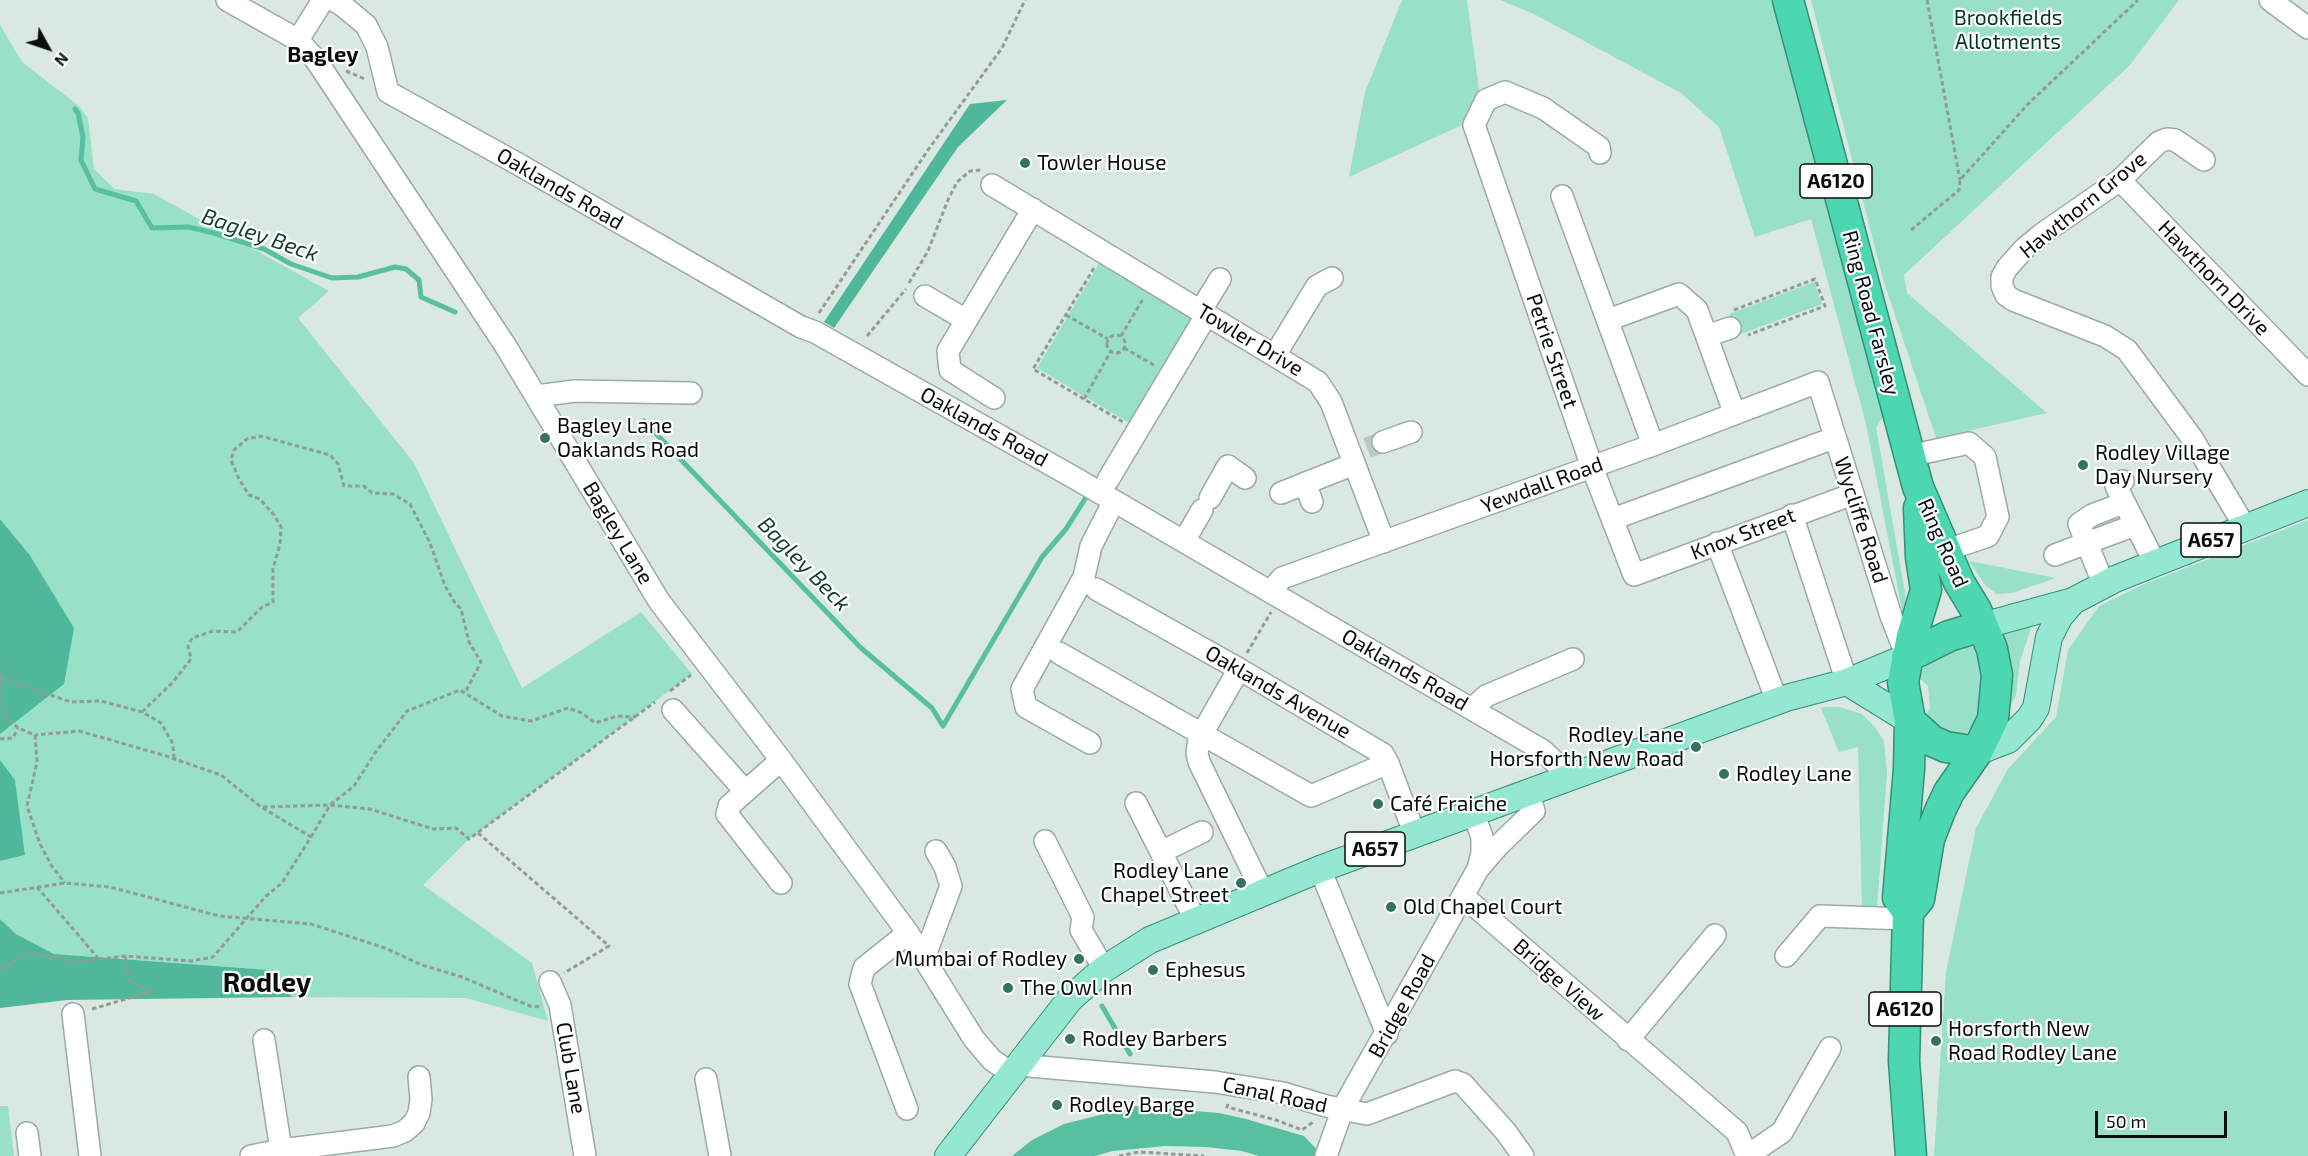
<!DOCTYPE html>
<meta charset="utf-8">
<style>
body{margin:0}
#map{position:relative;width:2308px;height:1156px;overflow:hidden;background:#dae8e2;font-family:"Exo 2",sans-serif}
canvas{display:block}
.north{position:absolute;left:18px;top:18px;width:60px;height:60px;-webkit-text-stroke:4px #fff;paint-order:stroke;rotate:130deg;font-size:16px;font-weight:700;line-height:24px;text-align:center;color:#080d0b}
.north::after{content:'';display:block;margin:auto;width:21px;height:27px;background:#080d0b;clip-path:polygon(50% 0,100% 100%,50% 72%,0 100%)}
.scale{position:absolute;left:2095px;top:1111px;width:132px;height:27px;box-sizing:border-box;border:3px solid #080d0b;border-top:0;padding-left:8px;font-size:18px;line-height:21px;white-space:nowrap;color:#080d0b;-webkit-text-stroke:4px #fff;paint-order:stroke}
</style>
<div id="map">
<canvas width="2308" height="1156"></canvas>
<div class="north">N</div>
<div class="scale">50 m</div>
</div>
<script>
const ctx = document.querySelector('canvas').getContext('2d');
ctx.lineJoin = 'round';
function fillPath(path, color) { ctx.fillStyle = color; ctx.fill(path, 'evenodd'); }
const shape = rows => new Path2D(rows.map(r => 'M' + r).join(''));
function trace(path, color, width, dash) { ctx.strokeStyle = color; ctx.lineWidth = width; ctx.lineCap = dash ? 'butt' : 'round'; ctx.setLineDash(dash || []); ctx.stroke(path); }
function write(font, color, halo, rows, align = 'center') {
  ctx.font = font + ' "Exo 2",sans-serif'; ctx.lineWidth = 4.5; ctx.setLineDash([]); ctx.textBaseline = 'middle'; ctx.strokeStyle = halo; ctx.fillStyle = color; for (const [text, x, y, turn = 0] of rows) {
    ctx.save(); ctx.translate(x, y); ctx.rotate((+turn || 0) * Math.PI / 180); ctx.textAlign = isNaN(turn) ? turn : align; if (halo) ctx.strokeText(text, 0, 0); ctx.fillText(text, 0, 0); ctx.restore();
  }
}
fillPath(shape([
 [1402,0,1467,0,1480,97,1464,124,1349,177,1365,92],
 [1500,0,1771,0,1883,417,1876,427,1906,599,1902,610,1866,424,1811,219,1755,237,1719,127,1681,93,1534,14],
 [1811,0,2179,0,2130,65,1904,275,1907,293,2047,413,1936,438,1883,279],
 [0,25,22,62,79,106,88,118,94,169,114,189,154,194,329,291,298,318,414,463,522,688,641,612,692,674,469,839,423,885,532,963,548,1021,466,998,292,997,269,970,54,954,16,934,0,919,0,861,25,855,15,781,0,760,0,734,10,723,29,554,0,519],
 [1100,262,1194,317,1131,424,1037,368],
 [1814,282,1822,304,1738,335,1730,314],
 [2308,520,2308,1156,1934,1156,1946,972,1976,828,2008,769,2056,717,2068,650,2099,606,2140,586],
 [1969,561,2056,578,2012,593,1997,594,1986,586],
 [2034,619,2020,661,2016,695,2007,712,1997,634],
 [1963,646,1970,646,1980,652,1984,684,1976,726,1965,734,1949,736,1925,716,1930,709,1928,686,1920,679,1921,671,1931,659],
 [1824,707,1840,707,1862,714,1874,726,1884,741,1887,772,1877,909,1862,908,1858,747,1839,752,1821,708],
 [0,1106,8,1106,14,1156,0,1156]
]), '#98e0c8');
fillPath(shape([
 [1007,100,958,147,834,328,824,322,970,104],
 [0,519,29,554,74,628,64,684,0,734],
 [0,760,15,780,25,855,0,861],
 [0,919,16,934,54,954,269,970,292,997,67,1000,0,1008]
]), '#50b89a');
fillPath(shape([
 [1136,1106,1219,1113,1246,1119,1304,1136,1323,1156,1259,1156,1242,1151,1206,1147,1165,1146,1113,1151,1095,1156,1012,1156,1032,1140,1064,1124]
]), '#58bfa0');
trace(shape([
 [75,109,78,113,83,137,81,160,95,189,136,201,152,228,188,227,214,233,264,249,291,264,332,278,358,277,395,267,406,269,419,280,421,297,455,312],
 [644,421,861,648,932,708,943,726,1042,557,1066,529,1085,499],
 [1102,1006,1130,1054]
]), '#58bfa0', 5);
trace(shape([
 [1367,448,1383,442]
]), '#bac7c2', 21, [21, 10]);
const minor = shape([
 [227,0,298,40,316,60,505,345,659,601,781,760,908,933,974,1039,992,1060,1011,1073],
 [333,0,343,6,366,25,377,47,388,92,518,164,801,327,815,332,1073,477,1542,750,1559,766,1564,780],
 [2270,0,2308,28],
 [298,40,323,0],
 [1600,153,1599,147,1543,108,1505,92,1486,100,1474,125,1592,467,1634,575,1853,494],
 [2204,160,2175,140,2167,139,2159,142,2120,180,2042,234,2024,249,2007,268,2002,277,2002,286,2006,295,2013,300,2105,336,2127,350,2192,438,2245,527],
 [2120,180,2308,375],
 [992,185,1318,382,1331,402,1384,542],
 [1562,196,1653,445],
 [925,296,966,320],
 [1201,310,1220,279],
 [1608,320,1679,294,1697,310,1734,412],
 [1707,336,1730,328],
 [1275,355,1317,286,1332,278],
 [536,396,575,391,691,393],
 [994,398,950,370,948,351,1033,209],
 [1383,442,1411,432],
 [1909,456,1969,443,1985,457,1998,517,1988,536,1944,551],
 [1108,480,1207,314],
 [2123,481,2116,486,2155,563],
 [1305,483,1312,502],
 [1281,493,1354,464],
 [1210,498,1228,466,1245,478],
 [1792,515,1847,682],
 [1613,519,1834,438],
 [1184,541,1202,510],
 [1717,543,1777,701],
 [2055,555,2135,525],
 [2104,585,2079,524,2092,515,2124,503],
 [1096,589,1239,669,1383,754,1388,763,1415,835],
 [1270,592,1282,578,1653,445,1818,382,1891,616,1907,657],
 [1059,653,1311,796,1388,763],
 [1239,669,1199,739,1197,753,1199,762,1263,893],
 [1472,709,1486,696,1573,659],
 [673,710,745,791],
 [1090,743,1026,707,1022,689,1084,577,1091,546,1114,501],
 [781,760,729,806,727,814,781,883],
 [1136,803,1196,921],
 [1045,841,1083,917,1081,930,1104,969],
 [1161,852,1202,832],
 [1479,868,1498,846,1534,811,1529,793],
 [1320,869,1387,1034],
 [1463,896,1737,1132,1747,1156],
 [1786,956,1820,916,1907,919],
 [924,958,951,886,945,867,936,851],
 [550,982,560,1005,585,1156],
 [73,1014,90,1156],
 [264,1040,281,1150],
 [1628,1040,1715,935],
 [1018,1065,1215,1082,1283,1093,1326,1106,1367,1114,1455,1081,1463,1084,1506,1132,1523,1156],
 [706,1079,720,1156],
 [907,1109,860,984,864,968,908,933],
 [27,1133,30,1156],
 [251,1156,281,1150,393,1136,405,1131,414,1123,419,1113,421,1099,419,1077],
 [1326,1156,1343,1108,1478,869,1482,853,1482,837,1474,814],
 [1747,1156,1782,1132,1830,1048]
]);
const major = shape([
 [1982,626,2073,601,2115,579,2308,503],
 [1847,682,1910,721],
 [1977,752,2008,740,2029,719,2036,708,2049,637,2060,616,2073,601],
 [948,1156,1070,999,1104,969,1150,940,1320,869,1786,698,1847,682,1907,657]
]);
const highway = shape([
 [1788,0,1918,487,1959,582,1976,610,1992,649,1997,675,1993,719,1977,752,1949,792,1940,811,1929,839,1919,899,1908,912,1904,1061,1911,1156],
 [1907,657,1949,636,1982,626],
 [1910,721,1932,741,1946,747,1977,752],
 [1908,912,1898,898,1909,769,1910,721,1903,682,1912,636,1926,590,1921,557,1919,508]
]);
trace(minor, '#9ca9a4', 24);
trace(major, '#349077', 28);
trace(highway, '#349077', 33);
trace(shape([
 [1927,0,1960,180],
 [346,71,365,79],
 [1911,230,1959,190,1960,180,2028,104,2138,0],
 [1094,268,1033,369,1123,422],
 [909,283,928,251,948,200,957,182,970,171,981,170],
 [1734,310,1815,279,1825,306,1748,335],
 [819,313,928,150,1002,48,1025,0],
 [1066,315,1108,339],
 '1107 344a9 9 0 1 1 18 0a9 9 0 1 1-18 0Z',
 [867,336,906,289],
 [1121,336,1143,299],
 [1124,348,1154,365],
 [1084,399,1111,351],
 [1247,653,1271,612],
 [0,670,0,703,7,718,18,728,35,735],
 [1,678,71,702,101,701,142,712,161,723,173,744,174,759],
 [670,691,691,675],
 [142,712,173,682,191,659,188,646,192,638,213,631,237,632,262,607,273,602,273,569,280,544,281,527,274,515,260,499,249,495,239,479,231,460,234,450,247,439,261,436,330,455,338,464,344,486,364,486,372,493,393,494,410,504,430,543,445,586,455,603,461,609,469,642,481,662,465,693],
 [35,735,37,762,27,806,40,844,51,865,65,883],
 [0,739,13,738,18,728],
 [263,807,330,805,354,786,375,753,407,711,460,690,502,716,531,721,568,708,582,713,595,723,617,716,636,717],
 [478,833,609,946,564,973],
 [311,837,330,805,370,809,433,829,456,828,469,839,655,702],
 [37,887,98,958],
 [0,893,65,883,110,887,219,916,311,924,385,948,422,965,462,977,530,1006,541,1007],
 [125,956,129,981,151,991],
 [0,970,26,953,77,962,125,956,191,961,213,957,266,896,282,883,311,837,261,807,221,775,163,755,79,731,35,735],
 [92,1009,153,991],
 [1228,1104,1227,1107,1276,1120,1302,1130,1313,1122],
 [1119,1156,1139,1152,1204,1156]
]), '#919c97', 3, [4.5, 3]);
trace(minor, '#fff', 21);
trace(major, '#94e7d0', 26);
trace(highway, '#4cd7b1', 30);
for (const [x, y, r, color] of [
 [1025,163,6,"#357361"],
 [545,438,6,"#357361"],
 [2083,465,6,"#357361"],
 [1696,747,6,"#357361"],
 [1724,774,6,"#357361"],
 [1378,804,6,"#357361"],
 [1241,883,6,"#357361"],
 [1391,907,6,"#357361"],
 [1079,959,6,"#357361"],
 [1153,970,6,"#357361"],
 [1008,988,6,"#357361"],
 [1070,1039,6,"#357361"],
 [1936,1041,6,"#357361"],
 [1057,1105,6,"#357361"]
]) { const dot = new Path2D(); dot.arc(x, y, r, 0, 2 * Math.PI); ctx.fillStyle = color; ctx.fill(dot); trace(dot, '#fff', 2); }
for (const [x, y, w] of [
 [1836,181,72],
 [2211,540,60],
 [1375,849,60],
 [1905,1009,72]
]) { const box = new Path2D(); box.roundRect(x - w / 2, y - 17, w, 34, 4.5); ctx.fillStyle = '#fff'; ctx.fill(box); trace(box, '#080d0b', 1.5); }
write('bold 20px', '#080d0b', null, [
 ["A6120",1836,181],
 ["A657",2211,540],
 ["A657",1375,849],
 ["A6120",1905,1009]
]);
write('21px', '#033428', '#fff', [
 ["Brookfields",2008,18],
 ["Allotments",2008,42]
]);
write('21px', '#080d0b', '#fff', [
 ["Towler House",1037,163],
 ["Bagley Lane",557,426],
 ["Oaklands Road",557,450],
 ["Rodley Village",2095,453],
 ["Day Nursery",2095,477],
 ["Rodley Lane",1684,735,"right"],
 ["Horsforth New Road",1684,759,"right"],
 ["Rodley Lane",1736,774],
 ["Café Fraiche",1390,804],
 ["Rodley Lane",1229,871,"right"],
 ["Chapel Street",1229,895,"right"],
 ["Old Chapel Court",1403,907],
 ["Mumbai of Rodley",1067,959,"right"],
 ["Ephesus",1165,970],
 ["The Owl Inn",1020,988],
 ["Horsforth New",1948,1029],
 ["Road Rodley Lane",1948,1053],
 ["Rodley Barbers",1082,1039],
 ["Rodley Barge",1069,1105]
], 'left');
write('21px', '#080d0b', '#fff', [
 ["Oaklands Road",560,189,30],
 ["Hawthorn Grove",2083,205,-39],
 ["Hawthorn Drive",2214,278,46],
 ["Ring Road Farsley",1871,313,75],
 ["Towler Drive",1250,340,31],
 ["Petrie Street",1552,351,71],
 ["Oaklands Road",984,427,29],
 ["Yewdall Road",1542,485,-20],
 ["Wycliffe Road",1861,520,72],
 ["Bagley Lane",618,533,59],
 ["Knox Street",1743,534,-21],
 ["Ring Road",1943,543,66],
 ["Oaklands Road",1405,670,30],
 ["Oaklands Avenue",1278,692,30],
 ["Bridge View",1559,980,41],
 ["Bridge Road",1402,1006,-61],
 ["Club Lane",571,1068,80],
 ["Canal Road",1275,1095,12]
]);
write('bold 22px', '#080d0b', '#fff', [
 ["Bagley",323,55]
]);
write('italic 22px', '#124034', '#fff', [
 ["Bagley Beck",260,235,19],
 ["Bagley Beck",804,564,46]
]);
write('bold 27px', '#080d0b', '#fff', [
 ["Rodley",267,983]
]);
</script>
